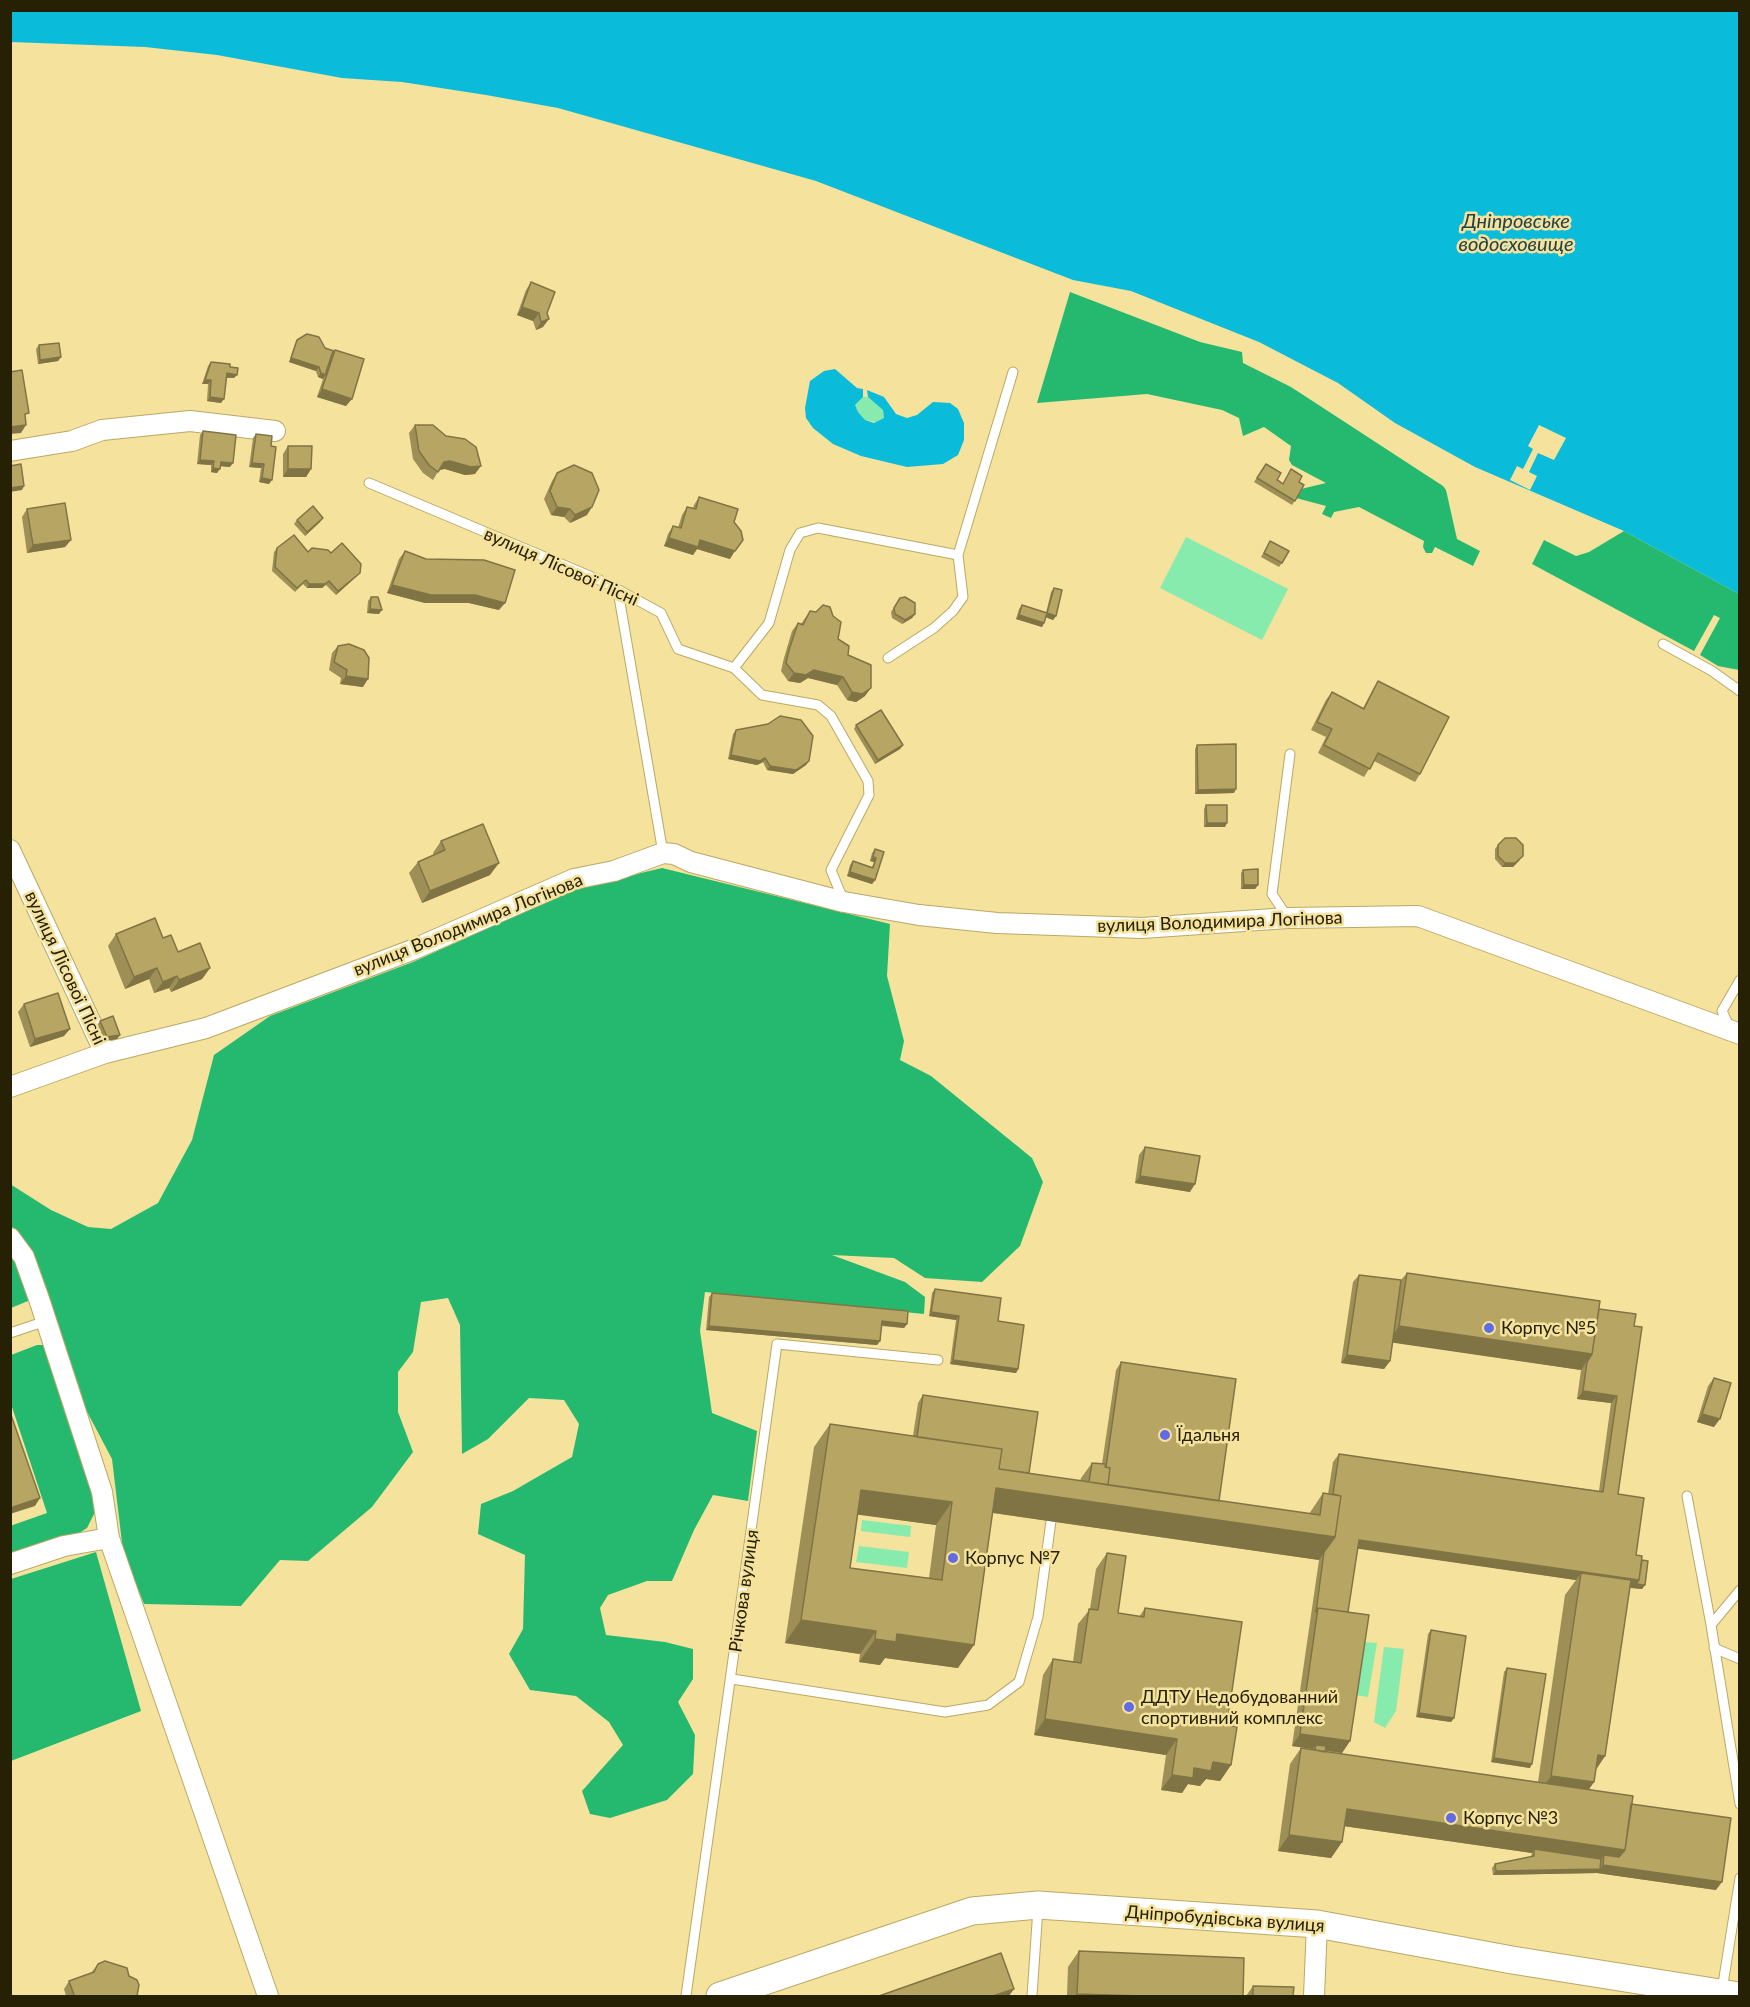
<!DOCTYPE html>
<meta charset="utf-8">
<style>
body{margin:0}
#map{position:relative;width:1750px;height:2007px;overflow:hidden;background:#f4e29d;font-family:Lato,sans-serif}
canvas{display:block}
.frame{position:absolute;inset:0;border:12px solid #262004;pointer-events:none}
</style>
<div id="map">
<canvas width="1750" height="2007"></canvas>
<div class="frame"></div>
</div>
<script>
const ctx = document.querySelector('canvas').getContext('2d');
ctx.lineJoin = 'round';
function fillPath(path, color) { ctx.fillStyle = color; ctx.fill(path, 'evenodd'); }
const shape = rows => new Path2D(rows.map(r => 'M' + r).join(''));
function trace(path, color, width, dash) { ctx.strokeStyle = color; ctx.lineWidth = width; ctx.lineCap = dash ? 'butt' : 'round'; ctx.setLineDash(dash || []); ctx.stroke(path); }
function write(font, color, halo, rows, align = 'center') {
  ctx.font = font + ' Lato,sans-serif'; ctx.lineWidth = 5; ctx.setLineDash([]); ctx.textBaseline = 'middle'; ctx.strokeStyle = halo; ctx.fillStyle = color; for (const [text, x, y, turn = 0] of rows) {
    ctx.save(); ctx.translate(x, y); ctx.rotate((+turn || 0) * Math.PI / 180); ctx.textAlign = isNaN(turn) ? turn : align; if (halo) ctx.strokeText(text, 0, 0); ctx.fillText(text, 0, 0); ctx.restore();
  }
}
fillPath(shape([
 [863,397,868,397,883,410,884,418,880,423,865,420,858,412,855,405],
 [1186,537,1288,589,1262,640,1160,588],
 [862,1520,911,1526,910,1537,861,1531],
 [859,1546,909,1552,907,1568,856,1562],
 [1364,1642,1377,1643,1368,1697,1355,1695],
 [1384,1647,1404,1649,1396,1711,1385,1728,1374,1722]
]), '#87ebae');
fillPath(shape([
 [1070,292,1200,342,1242,352,1243,363,1291,387,1443,486,1446,490,1457,539,1480,551,1473,566,1435,547,1432,553,1426,553,1423,547,1424,541,1359,507,1334,512,1331,518,1322,514,1326,506,1296,498,1301,489,1326,483,1292,465,1289,460,1291,446,1264,427,1243,436,1239,418,1222,410,1147,394,1037,403],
 [1624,531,1739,594,1739,670,1718,666,1700,655,1720,618,1714,615,1694,651,1532,564,1544,540,1576,556,1589,552],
 [662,868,890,924,887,976,904,1041,900,1060,931,1076,1032,1158,1043,1182,1020,1246,982,1282,925,1278,894,1258,832,1255,905,1282,925,1297,924,1314,705,1292,700,1331,712,1413,757,1431,748,1501,713,1495,694,1530,672,1581,647,1581,608,1595,600,1608,606,1635,665,1642,693,1649,693,1679,678,1702,695,1735,693,1774,667,1800,610,1818,590,1814,582,1791,623,1745,609,1722,576,1696,530,1690,509,1654,523,1629,525,1555,478,1534,481,1504,513,1491,572,1457,579,1424,564,1400,529,1398,488,1439,462,1454,460,1325,448,1298,421,1302,413,1352,398,1372,398,1412,413,1452,372,1507,308,1561,280,1560,241,1606,144,1604,123,1551,112,1459,75,1389,14,1230,11,1228,10,1184,51,1210,88,1227,111,1229,158,1203,192,1140,214,1055,270,1016,413,962,574,889],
 [11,1247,31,1297,28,1301,11,1308],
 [37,1345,44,1345,97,1493,94,1514,87,1528,76,1535,11,1559,10,1526,47,1513,10,1401,11,1355],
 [96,1552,141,1711,11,1761,11,1579]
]), '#25b970');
fillPath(shape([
 [10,11,1739,11,1739,594,1624,531,1475,467,1395,423,1338,383,1259,342,1131,291,1073,280,816,181,558,108,486,95,402,82,342,78,217,55,145,47,11,42],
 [835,369,857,388,863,389,863,397,855,405,858,412,865,420,874,423,884,418,883,410,868,397,867,390,884,397,896,414,907,418,917,415,933,402,950,403,958,409,964,423,964,440,958,455,943,464,907,467,861,456,833,444,813,428,806,418,805,408,810,381,824,371]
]), '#0bbbda');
fillPath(shape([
 [1539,425,1566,438,1554,460,1538,453,1529,472,1537,476,1530,490,1510,480,1517,466,1523,469,1533,449,1528,446]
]), '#f4e29d');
const lane = shape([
 [369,483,604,582,661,613,678,649,734,668,762,695,818,705,831,716,868,781,869,795,831,870,844,902],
 [618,591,663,853],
 [1663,644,1712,671,1740,691],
 [888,658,934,628,953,611,963,597,958,555],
 [734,668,769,623,790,550,800,533,818,528,958,555,1013,372],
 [1288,918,1272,894,1290,754],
 [1730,1028,1722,1011,1740,980],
 [10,1333,46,1321],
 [1687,1496,1711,1625],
 [1740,1590,1711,1625,1740,1804],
 [1714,1648,1740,1659],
 [732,1679,945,1712,988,1705,1019,1682,1038,1617,1051,1521],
 [1722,1990,1740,1878],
 [686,1996,777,1344,938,1360],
 [1032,1996,1038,1908]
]);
const street = shape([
 [10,451,72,441,102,430,190,421,275,431],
 [10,850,105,1053],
 [10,1087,105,1053,206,1028,412,950,574,879,614,871,663,853,674,854,691,862,844,902,919,915,997,923,1142,928,1288,918,1418,916,1740,1034],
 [10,1238,24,1257,39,1299,102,1492,109,1538,268,1996],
 [10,1564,64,1546,109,1538],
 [1314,1996,1317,1924]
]);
const secondary = shape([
 [720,1996,972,1911,1038,1905,1317,1924,1512,1960,1739,1996]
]);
trace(lane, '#baa966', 11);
trace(street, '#baa966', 22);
trace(secondary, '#baa966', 29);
trace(lane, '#fff', 9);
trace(street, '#fff', 20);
trace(secondary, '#fff', 27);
fillPath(shape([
 [531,282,547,313,543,327,536,330,533,321,517,315,526,290],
 [297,340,334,351,346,406,317,397,323,379,318,377,316,371,289,362,295,344],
 [39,345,61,357,58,361,38,364,36,349],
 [211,362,230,367,234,378,226,378,221,403,207,401,208,384,202,384,208,366],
 [415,425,475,474,465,475,445,469,439,470,433,480,423,473,413,459,409,433],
 [203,431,230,467,220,466,217,473,211,472,211,465,197,464,200,435],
 [256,434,269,484,259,482,261,468,249,467,253,438],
 [288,446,311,469,306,477,283,477,283,454],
 [1263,468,1283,483,1299,482,1304,485,1292,505,1254,482],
 [557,473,587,515,570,523,564,517,551,515,544,499,552,481],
 [699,497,734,522,730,559,697,549,693,555,664,546,668,534,673,526,678,528,682,515,687,507,693,508,694,505],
 [27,509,71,540,65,547,27,553,22,517],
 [297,520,320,522,305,536,294,524],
 [1270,541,1282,563,1279,567,1261,557],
 [277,548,308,552,357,576,336,595,326,585,322,588,307,588,303,584,295,592,272,571,274,552],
 [405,551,499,610,469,603,425,603,387,593,399,559],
 [1054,588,1056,616,1053,620,1046,617,1044,623,1042,627,1016,619,1019,609,1022,605,1046,613,1051,592],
 [371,597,379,614,367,613,368,601],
 [900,598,915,614,912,618,902,624,892,618,891,612],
 [810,611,838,639,848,655,865,696,856,702,847,700,837,685,808,678,800,683,788,681,781,671,784,658,792,631,798,623,801,624],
 [338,646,363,687,340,684,341,678,329,670,332,653],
 [1378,681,1420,774,1415,782,1374,761,1364,777,1318,753,1326,737,1311,730,1326,700,1332,692,1363,708,1373,689],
 [856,725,903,745,900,749,875,764,854,729],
 [736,730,809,761,806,765,793,774,767,770,763,762,757,765,728,759,733,734],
 [1197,745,1234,793,1195,794,1195,749],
 [1206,805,1225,827,1204,827,1204,809],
 [441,841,490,875,422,903,409,873,418,862,434,855,433,853],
 [1498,845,1520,860,1513,867,1502,867,1495,859,1495,849],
 [875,849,884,852,875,880,872,884,847,876,850,865,853,861,872,867,874,862,870,861,872,853],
 [1243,870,1258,885,1255,889,1241,889,1241,873],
 [116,934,163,938,178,952,210,968,202,979,171,992,169,988,154,993,149,979,125,989,108,946],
 [24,1004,64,1036,30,1047,18,1012],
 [100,1021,120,1035,117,1039,105,1041,97,1025],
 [1145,1147,1190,1192,1135,1183,1139,1155],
 [1407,1273,1599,1309,1634,1326,1618,1494,1636,1555,1642,1560,1645,1585,1642,1589,1630,1588,1605,1756,1596,1770,1594,1782,1589,1789,1631,1804,1716,1890,1597,1873,1493,1875,1492,1868,1495,1864,1531,1857,1532,1853,1344,1826,1342,1842,1331,1858,1278,1851,1290,1764,1301,1748,1313,1750,1313,1749,1292,1746,1319,1560,993,1513,958,1668,885,1658,880,1665,859,1662,860,1654,785,1643,814,1447,830,1424,913,1436,918,1403,923,1395,1029,1473,1080,1481,1081,1478,1092,1463,1102,1464,1116,1370,1121,1362,1219,1501,1309,1514,1323,1493,1328,1494,1333,1462,1339,1454,1599,1491,1611,1403,1577,1399,1581,1370,1393,1342,1390,1361,1384,1369,1341,1363,1353,1282,1359,1275,1401,1280],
 [858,1514,936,1525,929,1578,850,1568],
 [1358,1548,1576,1580,1565,1595,1538,1782,1325,1752,1325,1751,1342,1753,1350,1741,1348,1612],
 [935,1289,1018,1369,1016,1373,950,1364,956,1320,929,1316,932,1293],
 [712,1293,907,1324,904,1328,881,1326,880,1341,877,1345,706,1330,709,1297],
 [1714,1378,1714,1427,1697,1422,1708,1386],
 [1107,1553,1118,1613,1139,1617,1145,1608,1227,1725,1231,1765,1220,1781,1206,1779,1200,1786,1188,1784,1182,1793,1161,1790,1166,1755,1034,1735,1043,1675,1053,1659,1073,1662,1078,1624,1090,1609,1096,1569],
 [1431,1630,1454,1718,1451,1722,1416,1717,1428,1634],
 [1507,1668,1530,1768,1491,1762,1504,1672],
 [1079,1951,1243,1996,1067,1996,1068,1967],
 [98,1964,129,1976,137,1996,66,1996,64,1989,69,1981,91,1973],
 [1253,1986,1293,1996,1246,1996]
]), '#9d8f55');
fillPath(shape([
 [522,307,539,313,533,321,517,315],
 [549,319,543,327,536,330,541,322],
 [61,357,58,361,38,364,40,360],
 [291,358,319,367,316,371,289,362],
 [227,373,237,375,234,378,224,377],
 [321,373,325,375,323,379,318,377],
 [205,380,211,380,208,384,202,384],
 [322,389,352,399,346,406,317,397],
 [210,397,224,399,221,403,207,401],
 [26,425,21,433,10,434,10,427],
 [200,460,214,461,211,465,197,464],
 [450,461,481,466,475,474,465,475,445,469,438,470,444,462],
 [221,462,233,463,230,467,218,466],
 [252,463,264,464,261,468,249,467],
 [213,468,220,469,217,473,211,472],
 [288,469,311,469,306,477,283,477],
 [262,478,272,480,269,484,259,482],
 [24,486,22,490,10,492,10,488],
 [557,507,570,509,564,517,551,515],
 [592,507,587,515,570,523,575,515],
 [323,518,320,522,305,536,307,532],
 [669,538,700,540,735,551,730,559,697,549,693,555,664,546],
 [71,540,65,547,27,553,33,545],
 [360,573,357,576,336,595,338,591],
 [329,581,322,588,307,588,309,584],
 [392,585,475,595,505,603,499,610,469,603,425,603,387,593],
 [370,609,382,610,379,614,367,613],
 [1047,613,1056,616,1053,620,1045,617],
 [915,614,912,618,902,624,905,620],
 [1019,615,1044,623,1042,627,1016,619],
 [814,670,843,677,837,685,808,678,800,683,788,681,794,673],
 [346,676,368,679,363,687,340,684],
 [871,688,865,696,856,702,847,700,852,692],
 [903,745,900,749,875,764,878,760],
 [731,755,765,758,763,762,757,765,728,759],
 [809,761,806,765,793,774,767,770,770,766],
 [1236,789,1234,793,1195,794,1198,790],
 [1207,823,1227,823,1225,827,1204,827],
 [1523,856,1513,867,1502,867,1505,863],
 [873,857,876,858,874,862,870,861],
 [499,863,490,875,422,903,430,891],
 [850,872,875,880,872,884,847,876],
 [1244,885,1258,885,1255,889,1241,889],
 [157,968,149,979,125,989,134,977],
 [210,968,202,979,171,992,179,980],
 [177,976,169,988,154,993,163,982],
 [70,1029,64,1036,30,1047,35,1039],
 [120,1035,117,1039,105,1041,107,1037],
 [1140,1176,1195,1184,1190,1192,1135,1183],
 [931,1312,959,1316,956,1320,929,1316],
 [882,1321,907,1324,904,1328,879,1325],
 [709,1326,880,1341,877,1345,706,1330],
 [1399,1326,1592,1354,1581,1370,1388,1342],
 [1347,1355,1390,1361,1384,1369,1341,1363],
 [953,1360,1018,1369,1016,1373,950,1364],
 [1583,1391,1617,1396,1611,1403,1577,1399],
 [1702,1414,1720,1419,1714,1427,1697,1422],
 [989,1484,1335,1537,1319,1560,980,1511],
 [861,1490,952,1502,936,1525,845,1513],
 [40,1498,35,1506,10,1514,10,1508],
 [1359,1540,1639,1580,1633,1588,1587,1581,1581,1573,1576,1580,1353,1548],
 [1636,1584,1645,1585,1642,1589,1633,1588],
 [801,1620,876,1631,860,1654,785,1643],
 [897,1634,974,1645,958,1668,885,1658,880,1665,859,1662,875,1639],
 [1419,1713,1454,1718,1451,1722,1416,1717],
 [1045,1719,1177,1739,1166,1755,1034,1735],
 [1300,1734,1350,1741,1342,1753,1316,1749,1316,1745,1313,1749,1292,1746],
 [1598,1755,1605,1756,1589,1779],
 [1494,1758,1532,1764,1530,1768,1491,1762],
 [1213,1762,1231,1765,1220,1781,1206,1779,1200,1786,1188,1784,1182,1793,1161,1790,1172,1775],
 [1551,1776,1594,1782,1578,1805,1535,1799],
 [1347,1809,1625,1850,1614,1865,1604,1855,1599,1863,1534,1849,1532,1853,1336,1825],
 [1289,1835,1342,1842,1331,1858,1278,1851],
 [1603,1865,1722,1882,1716,1890,1597,1873,1493,1875,1496,1871,1600,1869],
 [1014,1989,1009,1996,993,1996],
 [1077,1994,1143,1996,1075,1996]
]), '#807445');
const building = shape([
 [531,282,555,292,547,313,549,319,541,322,539,313,522,307,531,282],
 [307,334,319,337,325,348,334,351,332,354,325,375,321,373,319,367,291,358,297,340,307,334],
 [59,343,61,357,40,360,39,345,59,343],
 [335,350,364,359,352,399,322,389,335,350],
 [211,362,230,364,230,367,238,368,237,375,227,373,224,399,210,397,211,380,205,380,211,362],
 [22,370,29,413,25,414,26,425,10,427,10,372,22,370],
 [415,425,433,425,446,436,465,439,476,447,481,466,471,467,450,461,444,462,438,472,429,465,419,451,415,425],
 [203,431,236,435,233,463,221,462,220,469,213,468,214,461,200,460,203,431],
 [256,434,272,436,271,446,276,447,272,480,262,478,264,464,252,463,256,434],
 [288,446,312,446,311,469,288,469,288,446],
 [21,464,24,486,10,488,10,466,21,464],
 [1266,464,1281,473,1277,480,1283,484,1291,469,1302,476,1299,482,1304,485,1295,501,1257,478,1266,464],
 [574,465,592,473,599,490,592,507,575,515,570,509,557,507,550,491,557,473,574,465],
 [699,497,738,509,734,522,741,531,743,540,735,551,700,540,698,547,669,538,673,526,681,528,687,507,696,509,699,497],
 [65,503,71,540,33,545,27,509,65,503],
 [313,506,323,518,307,532,297,520,313,506],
 [294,535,308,552,312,548,328,550,331,553,342,543,361,564,360,573,338,591,329,581,325,584,309,584,306,580,297,588,275,567,277,548,294,535],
 [1270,541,1289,551,1282,563,1264,553,1270,541],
 [405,551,426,559,484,560,515,570,505,603,475,595,431,595,392,585,405,551],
 [1054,588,1062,590,1056,616,1047,613,1044,623,1019,615,1022,605,1047,613,1054,588],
 [371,597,378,597,382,610,370,609,371,597],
 [905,597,915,603,915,614,905,620,895,614,894,608,900,598,905,597],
 [823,605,830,607,833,616,841,622,838,639,849,646,848,655,871,665,871,688,862,694,852,692,843,677,814,670,806,675,794,673,786,663,789,650,798,623,803,625,810,611,816,612,823,605],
 [349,644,364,650,369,658,368,679,346,676,347,670,334,662,338,646,349,644],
 [1378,681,1449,717,1420,774,1378,753,1370,769,1324,745,1332,729,1317,722,1332,692,1364,709,1378,681],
 [881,710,903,745,878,760,856,725,881,710],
 [780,716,801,720,813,736,809,761,796,770,770,766,765,758,760,761,731,755,736,730,768,724,780,716],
 [1236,744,1236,789,1198,790,1197,745,1236,744],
 [1206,805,1227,805,1227,823,1207,823,1206,805],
 [483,824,499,863,430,891,418,862,445,850,441,841,483,824],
 [1505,838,1516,838,1523,845,1523,856,1515,863,1505,863,1498,856,1498,845,1505,838],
 [875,849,884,852,875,880,850,872,853,861,873,868,876,858,873,857,875,849],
 [1258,869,1258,885,1244,885,1243,870,1258,869],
 [155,918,163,938,171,935,178,952,200,943,210,968,179,980,177,976,163,982,157,968,134,977,116,934,155,918],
 [58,993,70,1029,35,1039,24,1004,58,993],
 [113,1016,120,1035,107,1037,100,1021,113,1016],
 [1145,1147,1200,1156,1195,1184,1140,1176,1145,1147],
 [1407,1273,1600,1301,1592,1354,1399,1326,1407,1273],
 [1359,1275,1401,1280,1390,1361,1347,1355,1359,1275],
 [935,1289,1001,1298,998,1321,1024,1325,1018,1369,953,1360,959,1316,931,1312,935,1289],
 [712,1293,908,1311,907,1324,882,1321,880,1341,709,1326,712,1293],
 [1599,1309,1636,1314,1634,1326,1642,1327,1618,1494,1644,1498,1636,1555,1642,1556,1639,1580,1359,1540,1348,1612,1318,1608,1316,1612,1324,1552,1335,1537,1341,1496,1333,1494,1339,1454,1603,1492,1617,1396,1583,1391,1587,1362,1592,1354,1599,1309],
 [1121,1362,1236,1379,1219,1501,1108,1485,1110,1468,1106,1467,1121,1362],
 [1714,1378,1731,1383,1720,1419,1702,1414,1714,1378],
 [923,1395,1038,1412,1029,1473,999,1469,1002,1449,917,1437,923,1395],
 [10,1412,40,1498,10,1508,10,1412],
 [830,1424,1002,1449,999,1469,1320,1515,1323,1493,1341,1496,1335,1537,996,1488,974,1645,897,1634,896,1642,875,1639,876,1631,801,1620,830,1424],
 [861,1490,952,1502,942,1580,850,1568,861,1490],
 [1092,1463,1106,1464,1105,1467,1110,1468,1108,1485,1089,1482,1092,1463],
 [1107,1553,1126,1556,1118,1613,1144,1617,1145,1608,1242,1622,1227,1725,1237,1727,1231,1765,1213,1762,1211,1771,1194,1768,1193,1778,1172,1775,1177,1739,1045,1719,1053,1659,1081,1663,1089,1609,1098,1610,1107,1553],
 [1642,1560,1648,1561,1645,1585,1636,1584,1639,1580,1642,1560],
 [1581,1573,1631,1580,1605,1756,1598,1755,1594,1782,1551,1776,1581,1573],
 [1318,1608,1369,1615,1350,1741,1300,1734,1318,1608],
 [1431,1630,1466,1636,1454,1718,1419,1713,1431,1630],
 [1507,1668,1546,1674,1532,1764,1494,1758,1507,1668],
 [1316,1745,1326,1746,1325,1752,1315,1750,1316,1745],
 [1301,1748,1633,1796,1625,1850,1347,1809,1342,1842,1289,1835,1301,1748],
 [1631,1804,1731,1818,1722,1882,1603,1865,1604,1855,1619,1857,1625,1850,1631,1804],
 [1534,1849,1601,1859,1600,1869,1496,1871,1495,1864,1534,1856,1534,1849],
 [1079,1951,1244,1958,1243,1996,1143,1996,1077,1994,1079,1951],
 [1001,1953,1014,1989,993,1996,879,1996,1001,1953],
 [105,1961,127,1968,129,1976,137,1980,139,1985,137,1996,73,1996,74,1995,69,1981,94,1972,98,1964,105,1961],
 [1253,1986,1294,1987,1293,1996,1253,1996,1253,1986]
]);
fillPath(building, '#b7a663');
trace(building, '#807445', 1.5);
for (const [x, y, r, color] of [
 [1489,1328,6,"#616be3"],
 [1165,1435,6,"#616be3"],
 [953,1558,6,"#616be3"],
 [1129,1707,6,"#616be3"],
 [1451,1818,6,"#616be3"]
]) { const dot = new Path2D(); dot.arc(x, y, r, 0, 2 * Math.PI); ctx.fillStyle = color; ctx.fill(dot); trace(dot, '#f4e29d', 2); }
write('18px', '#262004', '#f4e29d', [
 ["вулиця Лісової Пісні",561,567,24],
 ["вулиця Володимира Логінова",1220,922,-2],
 ["вулиця Володимира Логінова",468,925,-22],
 ["вулиця Лісової Пісні",65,968,65],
 ["Річкова вулиця",744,1591,-82],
 ["Дніпробудівська вулиця",1225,1919,4]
]);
write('18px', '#262004', '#f4e29d', [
 ["Корпус №5",1501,1328],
 ["Їдальня",1177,1435],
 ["Корпус №7",965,1558],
 ["ДДТУ Недобудованний",1141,1697],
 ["спортивний комплекс",1141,1718],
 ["Корпус №3",1463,1818]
], 'left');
write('italic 20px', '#234148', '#f4e29d', [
 ["Дніпровське",1516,222],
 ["водосховище",1516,245]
]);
</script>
